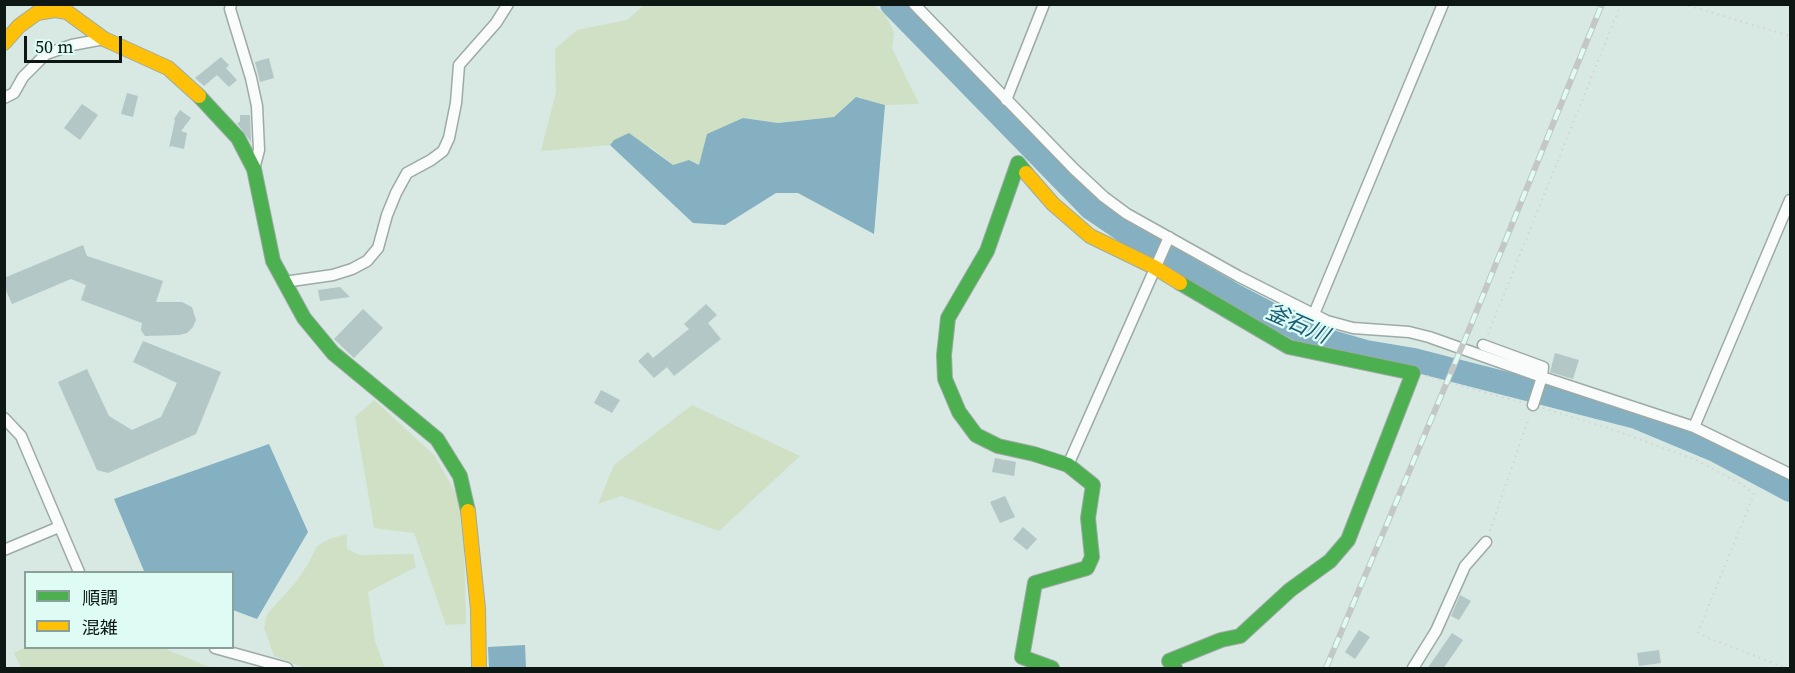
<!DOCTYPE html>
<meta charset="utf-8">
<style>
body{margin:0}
#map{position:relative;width:1795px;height:673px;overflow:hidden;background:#d8e8e3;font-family:"Source Serif 4","Noto Sans JP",serif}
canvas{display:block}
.frame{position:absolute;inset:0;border:6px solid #0d1815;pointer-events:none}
.legend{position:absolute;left:24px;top:571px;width:210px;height:78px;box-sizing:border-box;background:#defcf4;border:2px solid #8aa19b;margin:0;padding:8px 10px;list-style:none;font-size:18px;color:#0d1815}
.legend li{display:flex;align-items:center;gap:12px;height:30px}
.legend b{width:30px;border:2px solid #8aa19b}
.scale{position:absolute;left:24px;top:36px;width:98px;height:27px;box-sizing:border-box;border:3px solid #0d1815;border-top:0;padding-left:8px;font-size:18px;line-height:21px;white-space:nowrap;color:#0d1815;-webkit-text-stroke:4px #defcf4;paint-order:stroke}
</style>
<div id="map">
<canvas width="1795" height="673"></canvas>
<div class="frame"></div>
<ul class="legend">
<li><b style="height:8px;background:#4caf50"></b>順調</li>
<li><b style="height:8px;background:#ffc107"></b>混雑</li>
</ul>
<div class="scale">50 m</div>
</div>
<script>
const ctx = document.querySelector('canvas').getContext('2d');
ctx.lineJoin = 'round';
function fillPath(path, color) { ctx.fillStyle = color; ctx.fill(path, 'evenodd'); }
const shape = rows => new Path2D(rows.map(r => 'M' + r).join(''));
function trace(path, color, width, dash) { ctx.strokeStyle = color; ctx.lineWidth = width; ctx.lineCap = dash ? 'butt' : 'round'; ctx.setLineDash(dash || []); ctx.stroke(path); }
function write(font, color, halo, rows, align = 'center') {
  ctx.font = font + ' "Source Serif 4","Noto Sans JP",serif'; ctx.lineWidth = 4.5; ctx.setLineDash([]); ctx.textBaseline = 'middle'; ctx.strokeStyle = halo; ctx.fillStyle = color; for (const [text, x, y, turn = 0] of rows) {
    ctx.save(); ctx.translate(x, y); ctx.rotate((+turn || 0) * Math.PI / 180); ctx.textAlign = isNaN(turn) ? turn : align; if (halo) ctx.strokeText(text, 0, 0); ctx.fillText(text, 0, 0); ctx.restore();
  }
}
fillPath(shape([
 [644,5,873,5,885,14,894,32,892,48,919,104,885,105,856,97,834,117,778,123,743,118,699,166,689,160,673,165,652,148,614,140,610,145,541,151,556,92,555,49,577,30,627,20],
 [374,400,435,456,458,497,464,548,466,624,446,625,414,533,374,528,355,417],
 [692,405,800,456,719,531,621,496,598,504,614,465],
 [347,534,347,549,360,555,413,554,416,567,368,592,375,641,385,668,305,668,274,656,264,628,267,614,296,582,308,564,317,546,329,539],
 [26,647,163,648,212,668,21,668,14,653]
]), '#d0e0c5');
fillPath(shape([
 [856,97,885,105,874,234,798,193,776,193,725,225,693,223,610,145,614,140,629,133,673,165,689,160,699,165,707,134,743,118,778,123,834,117],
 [269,444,308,532,257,619,233,610,232,572,144,571,114,499],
 [525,645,526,667,489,668,488,647]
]), '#84b0c1');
trace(shape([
 [892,4,1091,208,1141,242,1235,296,1314,337,1366,352,1414,360,1636,417,1715,450,1790,490]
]), '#84b0c1', 24);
fillPath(shape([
 [221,57,229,65,226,68,237,80,229,87,217,75,204,86,195,78],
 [269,58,274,78,260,82,255,62],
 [127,93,138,96,133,117,121,114],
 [82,104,98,115,80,140,64,128],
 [180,110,191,118,181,131,187,133,184,149,171,146,169,148,175,120,174,119],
 [240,115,250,115,251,142,237,123,240,122],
 [83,245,87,256,163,281,156,302,182,302,192,307,196,320,193,327,187,333,179,335,145,336,141,330,142,323,81,300,86,285,71,279,12,304,4,286,4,278],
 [340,287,350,297,320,301,318,290],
 [706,304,717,315,708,323,721,339,674,376,667,367,654,378,638,361,648,352,653,358,689,329,684,324],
 [363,309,383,328,354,358,334,339],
 [143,341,221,372,196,434,108,473,97,470,58,382,87,369,109,416,132,430,161,417,177,383,133,362],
 [1555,353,1579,360,1573,379,1550,372],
 [601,390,620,400,612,413,594,403],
 [995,458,1016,462,1014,476,992,472],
 [1005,496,1015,517,1000,523,990,502],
 [1023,527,1037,539,1027,550,1013,539],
 [1460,595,1471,601,1459,620,1451,616],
 [1359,630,1370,637,1355,659,1345,652],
 [1452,633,1463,640,1443,669,1427,669],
 [1659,650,1661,663,1639,666,1637,653]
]), '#b2c7c6');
const street = shape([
 [231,4,230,9,251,78,257,106,259,150,254,169],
 [914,4,1074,169,1104,197,1127,214,1238,276,1327,321,1353,328,1409,332,1429,337,1542,377,1533,405],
 [4,98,14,93,23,77,46,54,72,45,104,39],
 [1006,100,1044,4],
 [284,282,333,275,352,269,367,261,378,248,387,215,396,193,407,173,431,160,443,151,449,138,456,103,459,65,496,23,508,4],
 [1314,314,1443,4],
 [1483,345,1543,367,1542,377,1694,427,1790,474],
 [4,418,21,436,79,572],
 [1694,427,1790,200],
 [1068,465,1169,237],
 [4,550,59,527],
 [215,648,287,668],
 [1413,668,1436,631,1465,566,1486,542]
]);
const fast = shape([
 [199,96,238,138,254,169,273,261,304,318,333,353,437,439,460,476,468,511],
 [1026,173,1018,163,987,251,948,318,944,355,945,379,959,412,976,435,998,446,1034,454,1068,465,1093,485,1088,518,1092,557,1087,568,1035,583,1022,657,1052,668],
 [1175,668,1169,661,1221,640,1240,636,1290,590,1330,561,1348,540,1413,373,1289,347,1180,283]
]);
const slow = shape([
 [4,43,19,26,37,13,55,10,67,12,104,39,168,68,199,96],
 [1026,173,1053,204,1090,236,1154,267,1180,283],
 [468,511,478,609,479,668]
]);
trace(street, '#9daaa6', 13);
trace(fast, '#9daaa6', 16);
trace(slow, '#9daaa6', 16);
trace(shape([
 [1683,4,1790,36],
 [1488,334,1621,4],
 [1427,376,1523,403],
 [1543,408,1611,429,1694,459,1743,485,1754,494,1698,632,1706,637,1786,668],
 [1490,531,1529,417]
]), '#d0d4d3', 2, [1.5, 4.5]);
trace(street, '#f9fcfb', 10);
trace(fast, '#4caf50', 14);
trace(slow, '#ffc107', 14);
const rail = shape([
 [1326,668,1466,337,1602,4]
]);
trace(rail, '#c3c8c6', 6);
trace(rail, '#defcf4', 4, [11]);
write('italic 22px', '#165c79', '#defcf4', [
 ["釜石川",1297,325,24]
]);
</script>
